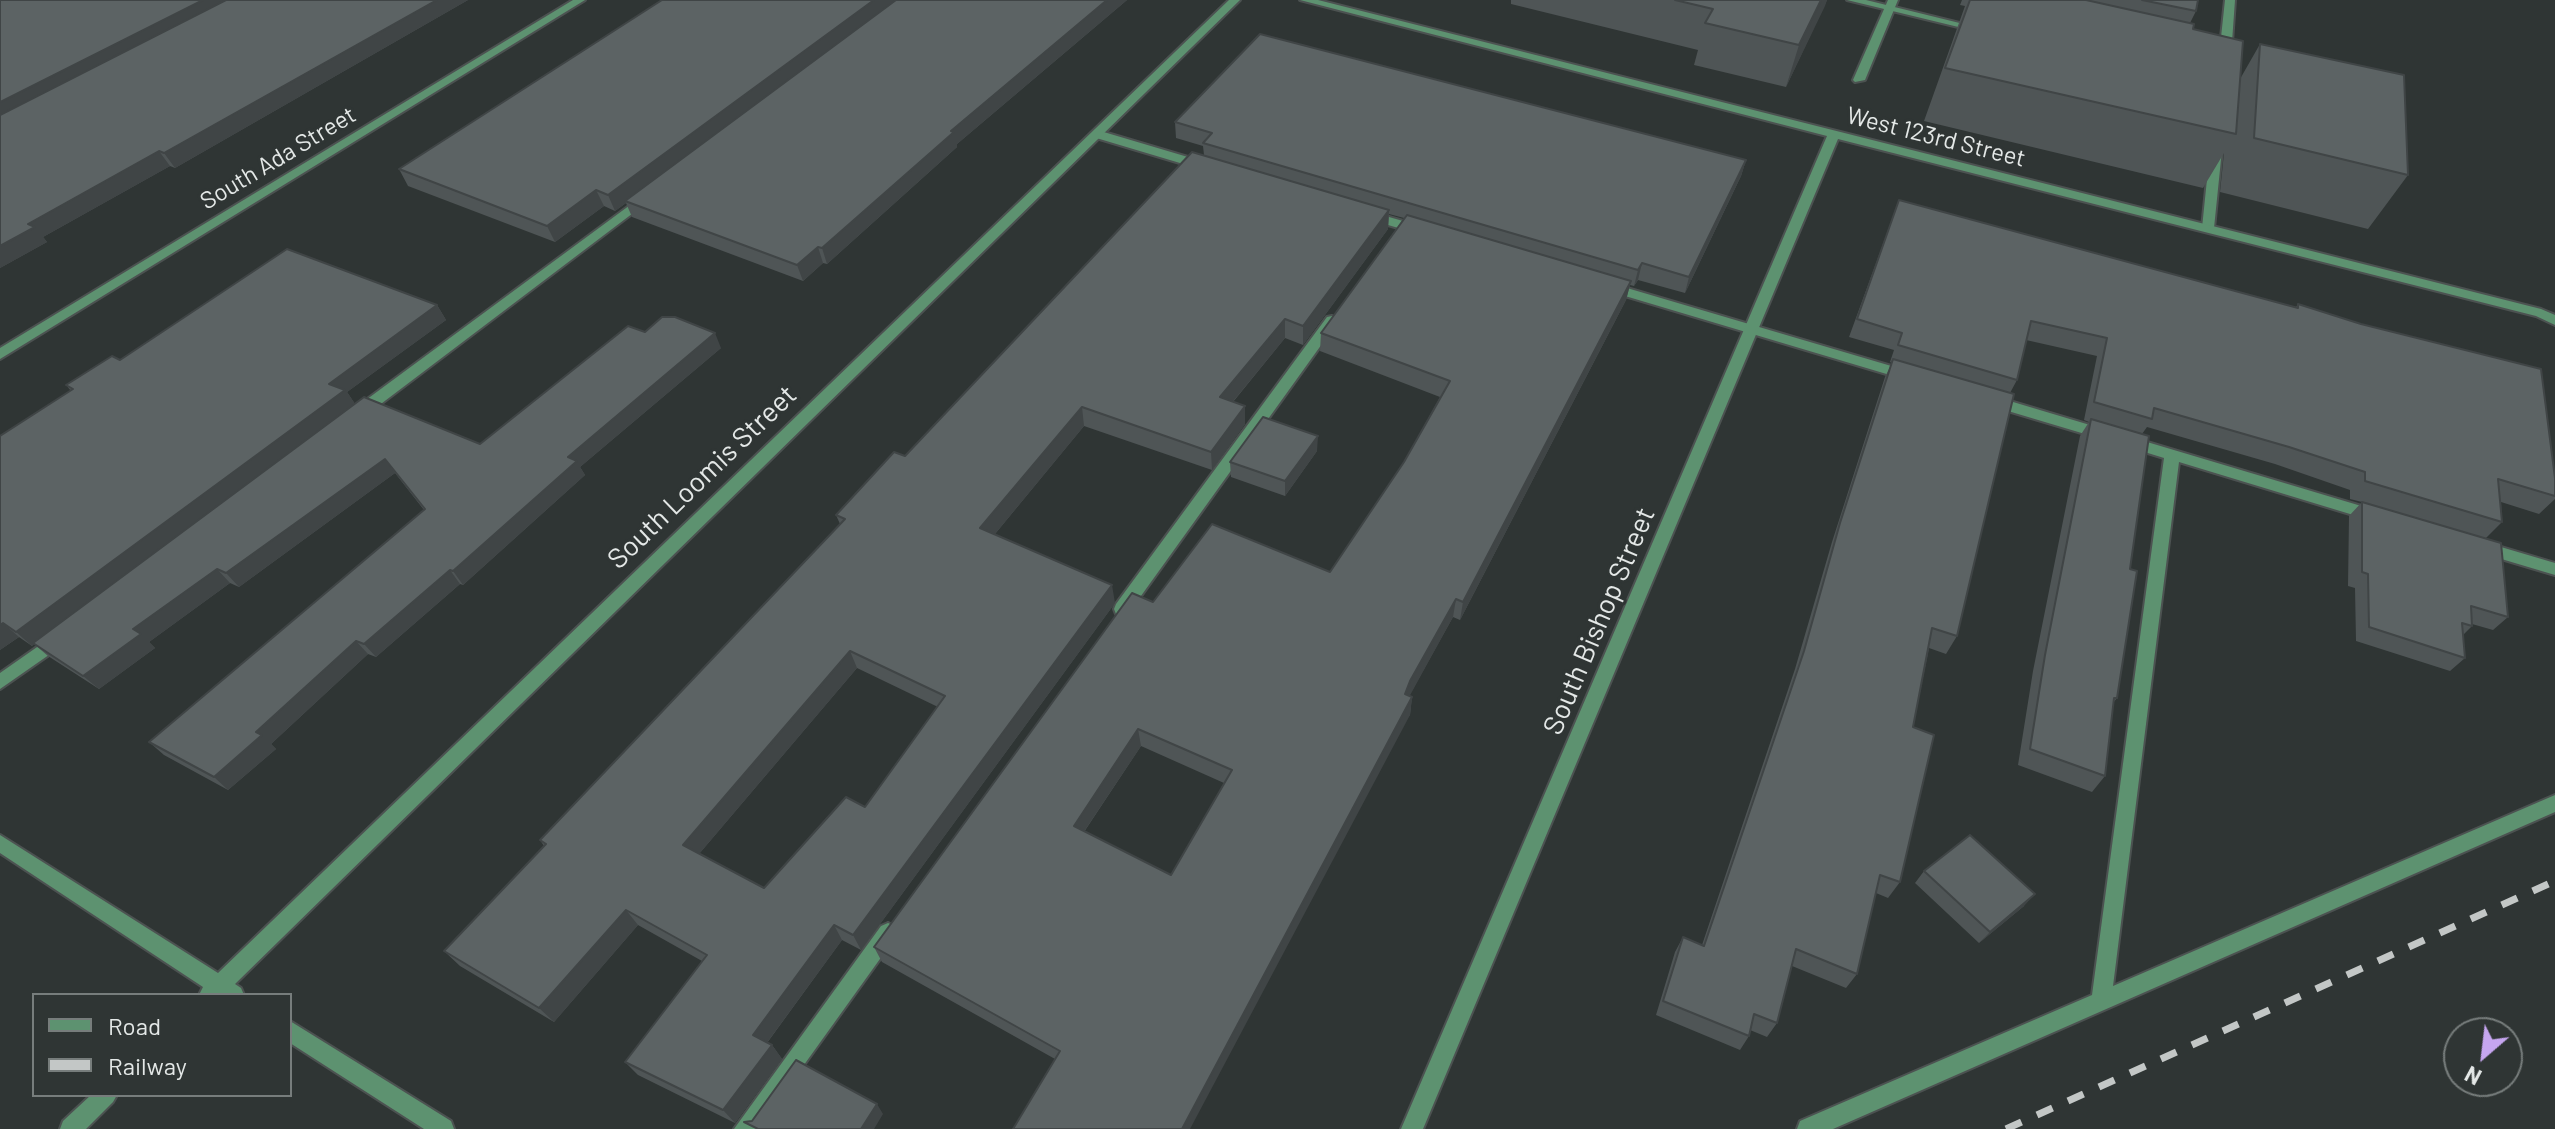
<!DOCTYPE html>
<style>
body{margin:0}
#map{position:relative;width:2555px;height:1129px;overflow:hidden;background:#2f3534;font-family:Barlow,sans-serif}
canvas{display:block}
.legend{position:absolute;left:32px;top:993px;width:260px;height:104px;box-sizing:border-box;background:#2f3534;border:2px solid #777d7c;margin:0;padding:10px 14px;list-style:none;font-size:24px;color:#e4e8e7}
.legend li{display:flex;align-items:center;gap:16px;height:40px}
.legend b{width:40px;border:2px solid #777d7c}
.north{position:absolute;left:2443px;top:1017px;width:80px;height:80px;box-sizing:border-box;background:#2f3534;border:2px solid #777d7c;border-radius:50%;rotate:208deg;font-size:22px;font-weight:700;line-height:32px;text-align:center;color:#e4e8e7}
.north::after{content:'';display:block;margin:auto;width:28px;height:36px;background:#c6a6f0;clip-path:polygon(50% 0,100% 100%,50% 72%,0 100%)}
</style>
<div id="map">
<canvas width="2555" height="1129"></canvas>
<ul class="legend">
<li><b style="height:10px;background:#5d9270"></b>Road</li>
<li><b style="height:10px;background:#c3c7c6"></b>Railway</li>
</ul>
<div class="north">N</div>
</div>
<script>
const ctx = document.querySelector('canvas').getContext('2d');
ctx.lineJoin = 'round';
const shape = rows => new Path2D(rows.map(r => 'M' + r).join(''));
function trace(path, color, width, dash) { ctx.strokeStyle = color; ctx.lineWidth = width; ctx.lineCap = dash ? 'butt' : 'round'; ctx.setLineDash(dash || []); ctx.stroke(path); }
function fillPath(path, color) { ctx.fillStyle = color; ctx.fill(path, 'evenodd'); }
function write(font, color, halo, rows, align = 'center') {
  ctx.font = font + ' Barlow,sans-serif'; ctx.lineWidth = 6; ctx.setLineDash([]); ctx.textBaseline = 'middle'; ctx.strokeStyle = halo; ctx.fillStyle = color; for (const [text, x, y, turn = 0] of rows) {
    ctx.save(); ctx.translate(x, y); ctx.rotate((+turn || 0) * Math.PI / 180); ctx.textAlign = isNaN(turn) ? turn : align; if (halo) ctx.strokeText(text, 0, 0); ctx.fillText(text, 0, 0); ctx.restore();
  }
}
const service = shape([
 [1847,0,1866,0,1984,29,1979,32,1847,0],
 [2225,0,2235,0,2231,56,2225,59,2219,56,2225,0],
 [1097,130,1208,163,1210,166,1204,170,1200,169,1093,137,1091,134,1097,130],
 [2216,146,2222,150,2214,228,2208,232,2202,228,2210,150,2216,146],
 [645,194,649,195,649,201,361,419,351,419,349,415,351,411,645,194],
 [1368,211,1424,227,1425,230,1419,234,1364,218,1362,215,1368,211],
 [1610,283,1915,373,1917,376,1910,381,1605,290,1603,287,1610,283],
 [1332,316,1339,320,1337,323,1128,614,1116,614,1114,609,1116,604,1327,317,1332,316],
 [1993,396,2110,431,2112,435,2105,440,1988,405,1986,401,1988,397,1993,396],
 [2127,436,2378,511,2381,515,2373,521,2179,462,2113,986,2555,795,2555,812,1833,1129,1797,1129,1800,1121,2092,995,2164,458,2122,445,2120,441,2127,436],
 [2484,542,2555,563,2555,575,2478,552,2476,548,2478,544,2484,542],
 [60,631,66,633,68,638,66,643,0,689,0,673,60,631],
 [888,923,895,926,898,932,895,938,758,1129,734,1129,881,926,888,923]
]);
const minor = shape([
 [573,0,585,0,0,359,0,348,573,0],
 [1229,0,1240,0,235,984,241,988,244,995,199,995,203,987,0,853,0,835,218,973,1229,0],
 [1300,0,1318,0,2541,309,2555,315,2555,325,2536,316,1838,139,1423,1129,1401,1129,1827,136,1300,0],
 [1888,0,1898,0,1865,80,1855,82,1853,80,1888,0],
 [290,1021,451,1121,454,1129,424,1129,290,1043,290,1021],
 [91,1095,117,1095,113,1102,86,1129,60,1129,63,1121,91,1095]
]);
trace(service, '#4c5251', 4);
trace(minor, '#4c5251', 4);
fillPath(service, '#5d9270');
fillPath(minor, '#5d9270');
trace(shape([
 [2006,1129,2555,881]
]), '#c3c7c6', 7, [17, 17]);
fillPath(shape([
 [0,0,468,0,175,168,170,166,43,237,47,242,0,268],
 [662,0,1127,0,957,144,957,147,827,264,823,263,803,281,632,217,626,203,615,211,604,206,555,242,408,186,399,169],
 [1511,0,1827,0,1786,87,1694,65,1698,50,1511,4],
 [1962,0,2198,0,2196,11,2190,23,2193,29,2240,79,2260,44,2408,175,2368,229,2220,192,2224,153,2203,188,1924,121,1965,6,1960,5],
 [1175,122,1746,160,1741,176,1685,293,1638,280,1634,286,1630,285,1626,300,1460,620,1453,617,1409,696,1412,697,1410,715,1055,1059,882,962,874,947,1153,602,1330,572,1404,462,1440,397,1320,351,1321,333,1404,218,1389,214,1388,229,1303,345,1285,338,1233,402,1245,424,1212,470,1084,426,995,534,1115,603,861,950,842,940,767,1043,772,1045,782,1059,735,1123,638,1075,625,1062,702,961,638,925,554,1022,460,966,444,951,544,846,540,840,840,524,836,515,905,456,1204,155,1203,146,1176,138],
 [857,668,938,707,865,807,764,888,699,854],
 [1141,746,1224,783,1171,875,1084,832],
 [1899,200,2296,307,2298,304,2555,478,2555,499,2539,514,2501,502,2502,522,2485,539,2508,617,2493,630,2472,624,2472,626,2463,635,2465,658,2450,671,2356,641,2355,588,2348,586,2349,516,2362,502,2350,499,2350,490,2275,464,2147,427,2142,434,2117,698,2113,703,2105,776,2092,792,2018,765,2033,671,2080,436,2089,422,2084,420,2097,356,2026,340,2017,380,2010,393,1957,636,1946,654,1929,648,1913,727,1900,882,1888,898,1876,893,1857,974,1846,988,1792,966,1777,1023,1767,1037,1750,1030,1749,1036,1740,1050,1656,1015,1675,952,1683,937,1702,945,1795,669,1832,542,1885,377,1892,363,1890,362,1894,350,1849,337],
 [437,305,446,320,347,392,355,404,480,444,645,332,721,348,580,467,585,475,463,585,460,584,376,657,368,654,271,744,276,749,228,790,164,755,149,742,424,510,395,473,239,587,230,583,149,642,155,648,99,689,48,656,34,644,32,646,19,637,0,650,0,436,71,391,66,385,120,360],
 [1317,451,1285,496,1231,477,1230,462],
 [1924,871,2024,906,1979,943,1915,883]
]), '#4f5556');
fillPath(shape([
 [203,0,239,0,0,123,0,102],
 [437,0,468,0,175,168,164,153],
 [874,0,898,0,625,201,626,203,615,211,608,195],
 [1107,0,1127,0,957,144,957,147,827,264,822,248,951,131],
 [1821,0,1827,0,1825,6,1786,87,1799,45],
 [159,151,170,166,43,237,47,242,0,268,0,246,28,224],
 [1746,160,1741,176,1685,293,1689,277],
 [596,190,604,206,555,242,547,226],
 [1389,210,1388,229,1303,345,1303,326],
 [818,247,823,263,803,281,797,265],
 [1642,263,1638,280,1634,286,1638,270],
 [1631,281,1626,300,1460,620,1463,602],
 [437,305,446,320,347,392,355,404,32,646,16,632,329,384],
 [1285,319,1285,338,1221,416,1220,397],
 [715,333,721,348,580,467,585,475,463,585,453,571,568,457],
 [1245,406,1245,424,1212,470,1211,452],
 [1082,407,1084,426,985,546,980,528],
 [1318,436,1317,451,1285,496,1285,481],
 [385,459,395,473,239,587,226,573],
 [217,569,230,583,149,642,155,648,99,689,83,676,133,629],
 [450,570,460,584,376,657,364,644],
 [1112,585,1115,603,861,950,853,935],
 [1456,599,1453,617,1408,699,1405,694,1410,681],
 [3,623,19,637,0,650,0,625],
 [356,641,368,654,271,744,276,749,228,790,214,777,256,732],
 [850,651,857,668,693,861,683,845],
 [1412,697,1410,715,1190,1129,1182,1129],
 [1138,729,1141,746,1077,842,1074,826],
 [2035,894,2024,906,1979,943,1990,932],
 [626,910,638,925,554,1022,539,1008],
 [834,925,842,940,763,1048,753,1035],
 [772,1045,782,1059,735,1123,723,1110],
 [877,1104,883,1114,874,1129,861,1129]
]), '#404546');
const building = shape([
 [0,0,203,0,0,102,0,0],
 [226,0,437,0,164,153,159,151,28,224,35,227,0,246,0,115,226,0],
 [662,0,874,0,608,195,596,190,547,226,399,169,662,0],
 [896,0,1107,0,951,131,954,132,822,248,818,247,797,265,625,201,896,0],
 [1675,0,1821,0,1799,45,1705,23,1713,9,1675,0],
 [1970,0,2086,0,2194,24,2193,29,2243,41,2236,134,1945,68,1970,0],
 [2142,0,2198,0,2196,11,2142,0],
 [1260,34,1746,160,1689,277,1642,263,1638,270,1203,143,1212,133,1175,122,1260,34],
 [2260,44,2404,75,2408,175,2254,138,2260,44],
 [1192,152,1389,210,1303,326,1285,319,1220,397,1245,406,1211,452,1082,407,980,528,1112,585,853,935,834,925,753,1035,772,1045,723,1110,625,1062,707,955,626,910,539,1008,444,951,546,844,540,840,845,519,836,515,894,452,905,456,1192,152],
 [850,651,945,696,865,807,846,797,764,888,683,845,850,651],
 [1899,200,2298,308,2298,304,2361,324,2541,369,2555,478,2555,496,2498,479,2502,522,2365,481,2365,472,2289,447,2154,408,2152,419,2094,402,2107,338,2031,321,2017,380,1898,345,1902,333,1857,319,1899,200],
 [1407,215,1631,281,1463,602,1456,599,1410,681,1405,694,1412,697,1182,1129,1013,1129,1060,1051,874,947,1132,593,1153,602,1212,524,1330,572,1404,462,1450,381,1321,333,1407,215],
 [1138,729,1232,770,1171,875,1074,826,1138,729],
 [287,249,437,305,329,384,345,390,16,632,3,623,0,625,0,436,73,389,66,385,112,356,120,360,287,249],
 [662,317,675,317,715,333,568,457,577,461,453,571,450,570,364,644,356,641,256,732,262,735,214,777,149,742,425,509,385,459,226,573,217,569,133,629,141,634,83,676,33,643,364,397,480,444,628,326,645,332,662,317],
 [1893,359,2014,394,1957,636,1932,628,1913,727,1934,735,1900,882,1880,875,1857,974,1796,949,1777,1023,1754,1014,1749,1036,1663,1001,1683,937,1704,946,1804,651,1840,523,1893,359],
 [1263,417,1318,436,1285,481,1230,462,1263,417],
 [2091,419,2149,436,2130,569,2137,571,2117,698,2114,698,2105,776,2030,749,2045,655,2091,419],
 [2362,502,2501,543,2508,617,2471,606,2472,626,2462,623,2465,658,2369,627,2368,574,2362,572,2362,502],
 [1970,835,2035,894,1990,932,1924,871,1970,835],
 [796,1060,877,1104,861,1129,758,1129,744,1122,752,1121,796,1060]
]);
fillPath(building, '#5c6364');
trace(building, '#404546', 2);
write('24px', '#e4e8e7', '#2f3534', [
 ["West 123rd Street",1936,137,14],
 ["South Ada Street",278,158,-31]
]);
write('28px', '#e4e8e7', '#2f3534', [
 ["South Loomis Street",702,477,-44],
 ["South Bishop Street",1599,621,-67]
]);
</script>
